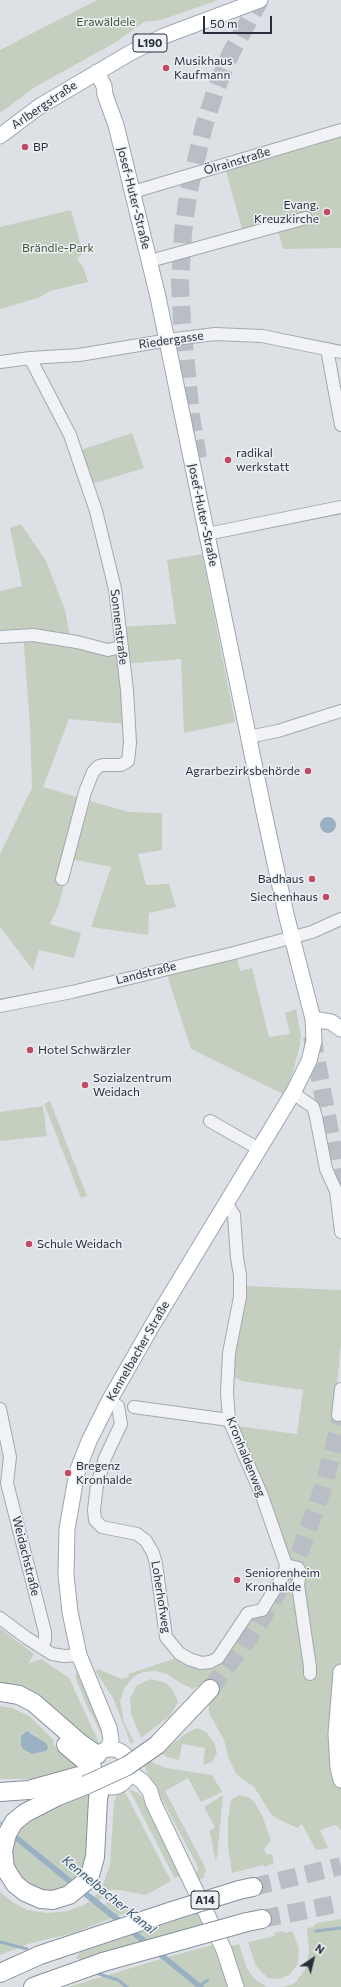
<!DOCTYPE html>
<meta charset="utf-8">
<style>
body{margin:0}
#map{position:relative;width:341px;height:1987px;overflow:hidden;background:#dde1e6;font-family:Commissioner,sans-serif}
canvas{display:block}
.north{position:absolute;left:293px;top:1939px;width:40px;height:40px;-webkit-text-stroke:3px #ecf0f4;paint-order:stroke;rotate:35deg;font-size:11px;font-weight:700;line-height:16px;text-align:center;color:#28303b}
.north::after{content:'';display:block;margin:auto;width:14px;height:18px;background:#28303b;clip-path:polygon(50% 0,100% 100%,50% 72%,0 100%)}
.scale{position:absolute;left:203px;top:16px;width:69px;height:18px;box-sizing:border-box;border:2px solid #28303b;border-top:0;padding-left:5px;font-size:12px;line-height:14px;white-space:nowrap;color:#28303b;-webkit-text-stroke:3px #ecf0f4;paint-order:stroke}
</style>
<div id="map">
<canvas width="341" height="1987"></canvas>
<div class="north">N</div>
<div class="scale">50 m</div>
</div>
<script>
const ctx = document.querySelector('canvas').getContext('2d');
ctx.lineJoin = 'round';
function fillPath(path, color) { ctx.fillStyle = color; ctx.fill(path, 'evenodd'); }
const shape = rows => new Path2D(rows.map(r => 'M' + r).join(''));
function trace(path, color, width, dash) { ctx.strokeStyle = color; ctx.lineWidth = width; ctx.lineCap = dash ? 'butt' : 'round'; ctx.setLineDash(dash || []); ctx.stroke(path); }
function write(font, color, halo, rows, align = 'center') {
  ctx.font = font + ' Commissioner,sans-serif'; ctx.lineWidth = 3; ctx.setLineDash([]); ctx.textBaseline = 'middle'; ctx.strokeStyle = halo; ctx.fillStyle = color; for (const [text, x, y, turn = 0] of rows) {
    ctx.save(); ctx.translate(x, y); ctx.rotate((+turn || 0) * Math.PI / 180); ctx.textAlign = isNaN(turn) ? turn : align; if (halo) ctx.strokeText(text, 0, 0); ctx.fillText(text, 0, 0); ctx.restore();
  }
}
fillPath(shape([
 [97,0,218,0,161,20,144,22,116,42,35,87,0,113,0,50],
 [341,136,341,248,283,249,275,220,242,229,226,171],
 [71,210,82,249,82,254,77,259,83,267,88,282,50,291,38,298,0,309,0,227],
 [132,433,144,468,92,484,81,450],
 [21,524,46,561,65,610,70,637,107,645,116,642,116,627,176,624,167,560,202,554,235,722,184,733,181,659,122,664,125,724,69,719,43,787,128,812,162,813,162,850,138,854,146,885,169,884,176,907,149,913,148,935,91,927,111,867,71,859,58,907,50,924,81,933,74,958,39,950,33,970,0,927,0,854,32,788,30,725,23,632,0,633,0,591,22,586,10,528],
 [237,958,240,971,252,968,269,1037,290,1034,285,1013,296,1009,301,1036,300,1045,292,1075,283,1094,191,1049,167,975],
 [50,1101,87,1196,81,1198,44,1104],
 [43,1106,47,1136,0,1141,0,1112],
 [247,1286,341,1290,341,1344,335,1406,341,1408,341,1830,336,1825,320,1830,328,1848,316,1850,302,1824,297,1828,276,1818,271,1814,254,1787,236,1774,228,1756,224,1740,209,1713,209,1701,203,1684,193,1689,179,1682,167,1674,156,1671,143,1672,133,1677,124,1689,120,1701,124,1722,134,1742,131,1744,113,1698,96,1672,98,1669,122,1679,129,1677,128,1674,176,1658,196,1668,212,1665,251,1619,264,1613,293,1561,285,1552,236,1426,297,1434,303,1390,242,1381,230,1375,240,1307],
 [0,1628,34,1654,28,1664,41,1659,69,1678,101,1747,0,1687],
 [77,1671,103,1722,106,1743,86,1704,75,1676],
 [151,1679,166,1683,172,1689,178,1702,170,1716,141,1738,131,1713,130,1698,137,1685],
 [0,1706,12,1708,29,1716,53,1739,54,1745,58,1750,64,1756,72,1757,82,1768,38,1779,0,1779],
 [30,1732,46,1743,43,1752,28,1753,21,1746],
 [197,1728,206,1732,214,1742,217,1753,212,1762,203,1765,205,1748,182,1744,179,1760,167,1757,161,1753,185,1734],
 [149,1761,166,1768,212,1775,222,1792,201,1802,188,1778,165,1791,205,1867,206,1871,203,1878,199,1880,196,1874,198,1870,197,1865,143,1764],
 [129,1789,138,1793,147,1803,180,1875,178,1877,175,1878,173,1875],
 [93,1790,92,1852,76,1882,15,1833,27,1819],
 [124,1790,171,1881,146,1895,119,1890,108,1890,99,1901,94,1897,102,1887,110,1865,114,1802,117,1795],
 [223,1795,217,1857,215,1860,211,1836,209,1831,215,1827,204,1807],
 [239,1795,250,1798,254,1802,262,1815,271,1841,264,1849,267,1855,272,1854,274,1863,264,1867,263,1865,232,1873,228,1845,228,1820,231,1800],
 [12,1838,72,1886,55,1895,22,1885,9,1857],
 [0,1892,14,1903,27,1910,47,1913,68,1911,80,1906,81,1907,90,1901,112,1918,74,1933,31,1943,0,1955],
 [110,1902,137,1910,118,1916,104,1904],
 [202,1912,208,1924,149,1941,138,1933],
 [341,1919,341,1987,283,1987,295,1983,306,1968,309,1952,307,1928,313,1927,317,1923],
 [282,1931,285,1933,292,1931,299,1948,298,1962,296,1967,289,1975,279,1979,268,1978,256,1966,248,1942,275,1936,275,1932],
 [132,1935,143,1943,83,1960,76,1958,79,1953],
 [216,1944,232,1987,205,1987,168,1957],
 [239,1944,246,1966,252,1976,257,1981,267,1987,240,1987,228,1947],
 [161,1959,196,1987,68,1987]
]), '#c4cfbf');
fillPath(shape([
 '320 825a8 8 0 1 1 16 0a8 8 0 1 1-16 0Z',
 [27,1731,46,1743,48,1748,46,1751,32,1754,24,1750,21,1746,21,1736],
 [0,1821,118,1916,205,1987,196,1987,2,1830]
]), '#9ab1c4');
trace(shape([
 [316,1931,341,1928],
 [0,1942,27,1949],
 [96,1973,118,1980,127,1987],
 [202,1984,208,1980]
]), '#9ab1c4', 3);
trace(shape([
 [198,458,191,416,182,321,180,282,183,233,188,195,204,126,216,89,231,53,260,0],
 [312,1036,341,1191],
 [210,1689,257,1627,286,1578,301,1549,324,1485,341,1419],
 [253,1887,341,1866],
 [262,1919,341,1903]
]), '#b9bec4', 18, [18, 9]);
const minor = shape([
 [133,192,341,130],
 [150,261,306,218],
 [327,349,341,425],
 [30,358,70,435,96,511,115,589,127,690,130,743,128,761,121,765,103,765,99,766,93,772,85,792,62,879],
 [0,362,30,358,79,355,175,339,215,334,262,336,341,352],
 [207,534,341,507],
 [0,637,33,635,77,642,108,650,121,647],
 [248,737,278,731,341,711],
 [0,1006,72,992,234,953,312,932,341,919],
 [293,1093,313,1107,316,1117,326,1169,336,1191,341,1232],
 [210,1121,259,1149],
 [109,1401,118,1406,121,1424,105,1458,97,1485,94,1510,95,1520,102,1527,137,1534,146,1541,153,1553,156,1564,166,1637,179,1653,189,1659,201,1663,210,1662,218,1658,248,1613,262,1610,284,1574,286,1565,262,1496,229,1420,227,1392,229,1353,240,1297,240,1275,237,1258,234,1215,227,1204],
 [134,1407,229,1420],
 [0,1409,10,1457,7,1483,45,1632,45,1640,42,1648],
 [338,1415,341,1389],
 [286,1565,298,1568,300,1572,298,1585,310,1667,310,1674],
 [0,1618,27,1638,52,1654,64,1656,79,1655]
]);
const major = shape([
 [97,72,104,86,105,95,116,125,158,297,265,817,286,914,313,1019,314,1041,309,1061,293,1093,153,1324,109,1401,89,1441,77,1472,67,1529,66,1575,70,1612,79,1655,109,1728,111,1740,108,1749],
 [0,136,40,106,130,53,164,36,260,0],
 [313,1019,331,1022,341,1029],
 [341,1672,336,1734,338,1768,341,1780],
 '92 1768a19 19 0 1 1 38 0a19 19 0 1 1-38 0Z',
 [130,1773,142,1781,150,1791,153,1802,224,1950,236,1987]
]);
const highway = shape([
 [0,1692,19,1695,34,1703,81,1744,97,1755],
 [66,1745,92,1767],
 [157,1745,210,1689],
 [86,1785,58,1796,25,1813,14,1822,7,1834,3,1851,5,1868,15,1884,25,1892,41,1899,53,1900,69,1895,85,1882,90,1875,95,1857,98,1799,101,1784],
 [0,1792,29,1790,79,1776],
 [239,1890,253,1887],
 [247,1922,262,1919],
 [0,1973,40,1955,172,1911],
 [33,1987,103,1962]
]);
trace(minor, '#a3a8af', 14);
trace(major, '#9da6b1', 17);
trace(highway, '#86909c', 20);
trace(minor, '#f0f2f5', 12);
trace(major, '#fff', 15);
trace(highway, '#fff', 18);
const highwayBridge = shape([
 [86,1785,127,1766,157,1745],
 [172,1911,239,1890],
 [103,1962,247,1922]
]);
trace(highwayBridge, '#86909c', 20, []);
trace(highwayBridge, '#fff', 18);
for (const [x, y, r, color] of [
 [166,68,4,"#c44964"],
 [25,147,4,"#c44964"],
 [327,212,4,"#c44964"],
 [228,460,4,"#c44964"],
 [308,771,4,"#c44964"],
 [312,879,4,"#c44964"],
 [326,897,4,"#c44964"],
 [30,1050,4,"#c44964"],
 [85,1085,4,"#c44964"],
 [29,1244,4,"#c44964"],
 [68,1473,4,"#c44964"],
 [237,1580,4,"#c44964"]
]) { const dot = new Path2D(); dot.arc(x, y, r, 0, 2 * Math.PI); ctx.fillStyle = color; ctx.fill(dot); trace(dot, '#ecf0f4', 1.5); }
for (const [x, y, w] of [
 [150,43,34],
 [205,1900,28]
]) { const box = new Path2D(); box.roundRect(x - w / 2, y - 9, w, 18, 3); ctx.fillStyle = '#ecf0f4'; ctx.fill(box); trace(box, '#28303b', 1); }
write('bold 11px', '#28303b', null, [
 ["L190",150,43],
 ["A14",205,1900]
]);
write('12px', '#3e5636', '#ecf0f4', [
 ["Erawäldele",106,22],
 ["Brändle-Park",58,248]
]);
write('12px', '#28303b', '#ecf0f4', [
 ["Musikhaus",174,61],
 ["Kaufmann",174,75],
 ["BP",33,147],
 ["Evang.",319,205,"right"],
 ["Kreuzkirche",319,219,"right"],
 ["radikal",236,453],
 ["werkstatt",236,467],
 ["Agrarbezirksbehörde",300,771,"right"],
 ["Badhaus",304,879,"right"],
 ["Siechenhaus",318,897,"right"],
 ["Hotel Schwärzler",38,1050],
 ["Sozialzentrum",93,1078],
 ["Weidach",93,1092],
 ["Schule Weidach",37,1244],
 ["Bregenz",76,1466],
 ["Kronhalde",76,1480],
 ["Seniorenheim",245,1573],
 ["Kronhalde",245,1587]
], 'left');
write('12px', '#28303b', '#ecf0f4', [
 ["Arlbergstraße",44,105,-34],
 ["Ölrainstraße",237,161,-17],
 ["Josef-Huter-Straße",134,198,76],
 ["Riedergasse",171,340,-8],
 ["Josef-Huter-Straße",203,515,78],
 ["Sonnenstraße",119,627,83],
 ["Landstraße",146,973,-14],
 ["Kennelbacher Straße",138,1351,-60],
 ["Kronhaldenweg",246,1457,68],
 ["Weidachstraße",26,1556,76],
 ["Loherhofweg",161,1597,81]
]);
write('italic 13px', '#35526c', '#ecf0f4', [
 ["Kennelbacher Kanal",109,1895,39]
]);
</script>
